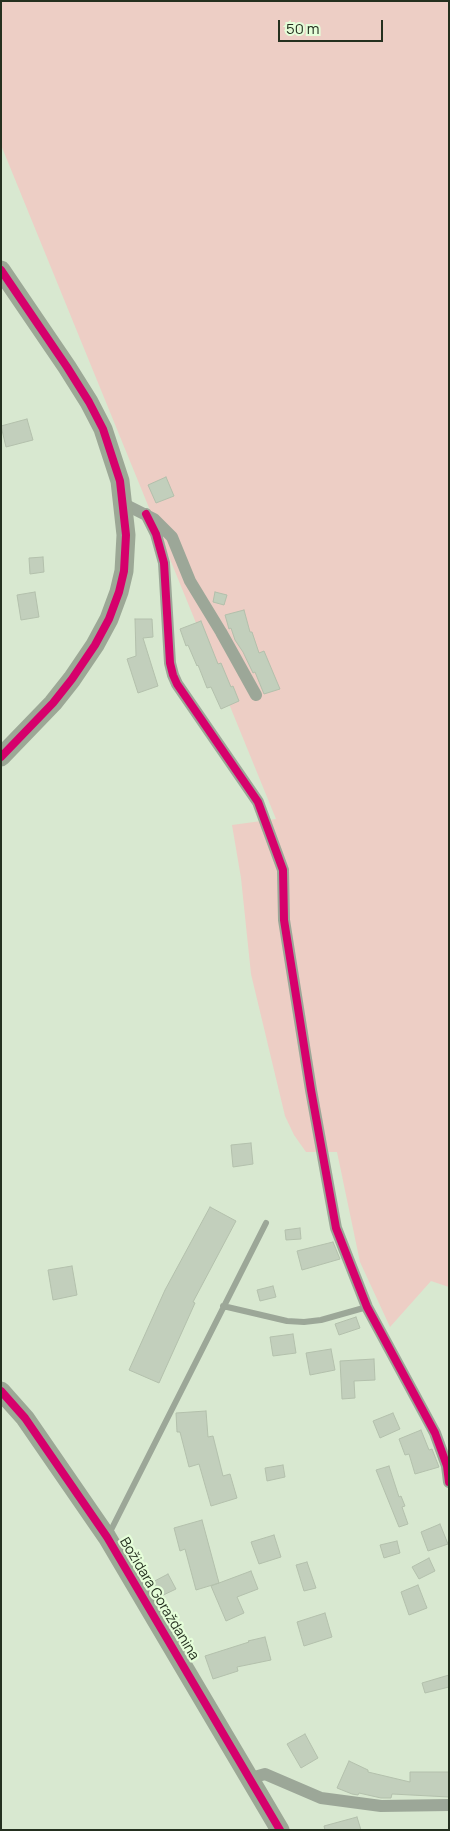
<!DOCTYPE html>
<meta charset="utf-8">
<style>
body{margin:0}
#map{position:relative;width:450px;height:1831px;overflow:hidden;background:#d8e8d0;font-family:Manrope,sans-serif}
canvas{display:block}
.frame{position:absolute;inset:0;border:2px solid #24301f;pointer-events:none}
.scale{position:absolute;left:278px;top:20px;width:105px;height:22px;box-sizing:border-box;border:2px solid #24301f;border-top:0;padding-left:6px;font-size:15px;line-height:18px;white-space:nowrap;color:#24301f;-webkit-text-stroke:4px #e5fed9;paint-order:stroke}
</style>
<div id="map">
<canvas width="450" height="1831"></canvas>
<div class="frame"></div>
<div class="scale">50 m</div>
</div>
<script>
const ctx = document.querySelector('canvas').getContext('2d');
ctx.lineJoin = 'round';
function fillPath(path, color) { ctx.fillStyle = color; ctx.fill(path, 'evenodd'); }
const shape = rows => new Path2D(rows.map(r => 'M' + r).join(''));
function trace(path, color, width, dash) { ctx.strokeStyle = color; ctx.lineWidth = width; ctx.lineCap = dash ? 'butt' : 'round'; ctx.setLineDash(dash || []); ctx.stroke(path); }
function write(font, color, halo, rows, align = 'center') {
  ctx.font = font + ' Manrope,sans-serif'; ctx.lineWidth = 4.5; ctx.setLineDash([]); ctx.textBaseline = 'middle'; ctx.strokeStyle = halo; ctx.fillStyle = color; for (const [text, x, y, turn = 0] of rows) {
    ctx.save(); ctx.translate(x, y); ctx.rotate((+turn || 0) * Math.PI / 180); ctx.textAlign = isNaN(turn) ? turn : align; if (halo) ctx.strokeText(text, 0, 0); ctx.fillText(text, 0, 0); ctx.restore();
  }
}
fillPath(shape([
 [1,1,449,1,449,1287,431,1281,390,1327,360,1262,337,1152,306,1152,294,1135,285,1116,251,974,241,878,232,825,276,819,1,145]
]), '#edcec5');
const building = shape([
 [27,419,33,440,6,447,1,426,27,419],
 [166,477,174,496,156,503,148,485,166,477],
 [43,557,44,572,30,574,29,558,43,557],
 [35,592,39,617,21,620,17,595,35,592],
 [215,592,227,595,224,605,213,602,215,592],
 [244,610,250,632,252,632,259,653,264,651,280,689,264,694,255,672,253,673,243,652,235,640,231,628,229,629,225,615,244,610],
 [135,619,152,619,153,637,143,638,158,686,138,693,127,659,136,656,135,619],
 [201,621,218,664,221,663,231,687,233,686,239,701,221,709,211,687,207,688,198,665,197,666,188,645,186,646,180,629,201,621],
 [251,1143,253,1164,233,1167,231,1145,251,1143],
 [210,1207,236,1221,193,1302,195,1303,159,1383,129,1370,165,1290,210,1207],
 [300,1228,301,1239,286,1240,285,1230,300,1228],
 [333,1242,340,1259,302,1270,297,1251,333,1242],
 [72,1266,77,1295,53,1300,48,1270,72,1266],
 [273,1286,276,1297,260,1301,257,1290,273,1286],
 [356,1317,360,1328,339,1335,335,1324,356,1317],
 [293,1334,296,1353,273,1356,270,1337,293,1334],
 [331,1349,335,1370,310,1375,306,1353,331,1349],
 [374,1359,375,1380,354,1381,355,1398,342,1399,340,1361,374,1359],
 [206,1411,208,1437,213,1436,223,1476,230,1474,237,1498,211,1506,199,1464,189,1467,180,1432,177,1432,176,1413,206,1411],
 [393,1413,400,1429,380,1438,373,1421,393,1413],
 [421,1430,429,1450,432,1449,439,1467,415,1474,409,1454,405,1455,399,1439,421,1430],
 [283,1465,285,1477,267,1481,265,1468,283,1465],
 [389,1466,399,1497,401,1496,405,1506,402,1507,408,1524,399,1527,376,1470,389,1466],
 [202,1520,219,1583,196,1590,185,1549,180,1551,174,1528,202,1520],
 [440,1524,448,1544,428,1551,421,1532,440,1524],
 [274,1535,281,1557,259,1564,251,1542,274,1535],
 [397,1541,400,1553,384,1558,380,1545,397,1541],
 [429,1558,435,1571,419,1579,412,1567,429,1558],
 [307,1562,316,1588,304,1591,296,1565,307,1562],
 [251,1571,258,1589,237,1597,244,1613,226,1621,211,1586,251,1571],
 [168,1574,176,1589,157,1598,149,1584,168,1574],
 [418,1585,427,1608,409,1615,401,1592,418,1585],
 [325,1613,332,1637,304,1646,297,1622,325,1613],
 [265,1637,271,1660,237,1667,238,1671,213,1679,205,1656,249,1642,248,1641,265,1637],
 [449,1675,449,1687,425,1693,422,1683,449,1675],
 [305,1734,318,1758,301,1768,287,1744,305,1734],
 [349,1761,368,1770,368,1772,410,1782,410,1772,449,1772,449,1797,392,1794,391,1798,381,1798,359,1793,358,1795,352,1794,337,1788,349,1761],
 [357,1817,361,1830,325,1830,324,1826,357,1817]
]);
fillPath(building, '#c2cfbc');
trace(building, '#b3c0ac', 1);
trace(shape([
 [223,1306,287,1321,304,1322,321,1320,367,1307],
 [109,1534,266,1223]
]), '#9ca798', 6);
trace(shape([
 [124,504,154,519,172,537,190,581,221,632,256,695],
 [146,514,156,534,164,563,170,663,173,675,177,684,258,802,283,870,284,920,311,1090,336,1228,367,1307,435,1433,447,1466,449,1482],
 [251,1778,265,1774,321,1798,381,1806,449,1805]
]), '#9ca798', 12);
trace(shape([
 [1,270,67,367,89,402,103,429,120,481,126,535,124,571,119,592,109,619,95,645,72,679,53,703,1,757],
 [1,1391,25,1418,107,1537,280,1830]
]), '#9ca896', 19);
trace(shape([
 [1,270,67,367,89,402,103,429,120,481,126,535,124,571,119,592,109,619,95,645,72,679,53,703,1,757],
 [146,514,156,534,164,563,170,663,173,675,177,684,258,802,283,870,284,920,311,1090,336,1228,367,1307,435,1433,447,1466,449,1482],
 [1,1391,25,1418,107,1537,280,1830]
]), '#d6006c', 8);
write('14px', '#24301f', '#e5fed9', [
 ["Božidara Goraždanina",159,1599,59]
]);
</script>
